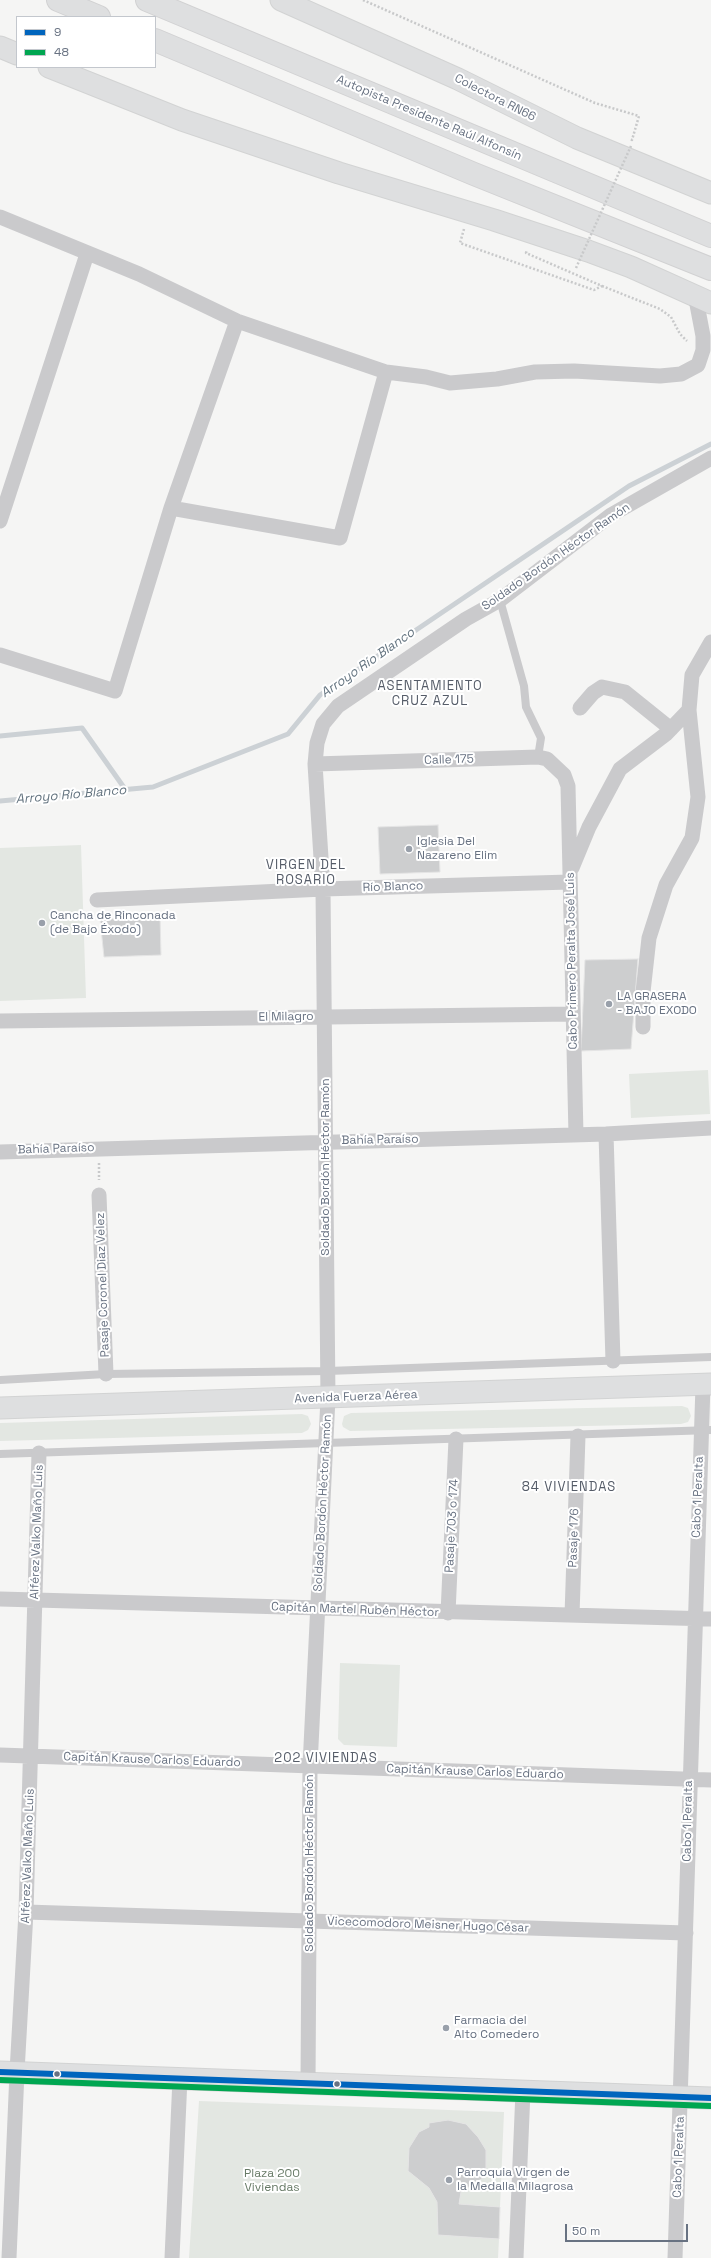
<!DOCTYPE html>
<meta charset="utf-8">
<style>
body{margin:0}
#map{position:relative;width:711px;height:2258px;overflow:hidden;background:#f5f5f4;font-family:"Space Grotesk",sans-serif}
canvas{display:block}
.legend{position:absolute;left:16px;top:16px;width:140px;height:52px;box-sizing:border-box;background:#fff;border:1px solid #c3c7cd;margin:0;padding:5px 7px;list-style:none;font-size:12px;color:#687282}
.legend li{display:flex;align-items:center;gap:8px;height:20px}
.legend b{width:20px;border:1px solid #c3c7cd}
.scale{position:absolute;left:565px;top:2224px;width:123px;height:18px;box-sizing:border-box;border:2px solid #687282;border-top:0;padding-left:5px;font-size:12px;line-height:14px;white-space:nowrap;color:#687282;-webkit-text-stroke:3px #fff;paint-order:stroke}
</style>
<div id="map">
<canvas width="711" height="2258"></canvas>
<ul class="legend">
<li><b style="height:5px;background:#0065bd"></b>9</li>
<li><b style="height:5px;background:#00a651"></b>48</li>
</ul>
<div class="scale">50 m</div>
</div>
<script>
const ctx = document.querySelector('canvas').getContext('2d');
ctx.lineJoin = 'round';
function fillPath(path, color) { ctx.fillStyle = color; ctx.fill(path, 'evenodd'); }
const shape = rows => new Path2D(rows.map(r => 'M' + r).join(''));
function trace(path, color, width, dash) { ctx.strokeStyle = color; ctx.lineWidth = width; ctx.lineCap = dash ? 'butt' : 'round'; ctx.setLineDash(dash || []); ctx.stroke(path); }
function write(font, color, halo, rows, align = 'center') {
  ctx.font = font + ' "Space Grotesk",sans-serif'; ctx.lineWidth = 4; ctx.setLineDash([]); ctx.textBaseline = 'middle'; ctx.strokeStyle = halo; ctx.fillStyle = color; for (const [text, x, y, turn = 0] of rows) {
    ctx.save(); ctx.translate(x, y); ctx.rotate((+turn || 0) * Math.PI / 180); ctx.textAlign = isNaN(turn) ? turn : align; if (halo) ctx.strokeText(text, 0, 0); ctx.fillText(text, 0, 0); ctx.restore();
  }
}
fillPath(shape([
 [81,845,86,998,0,1001,0,848],
 [708,1070,710,1114,631,1118,629,1074],
 [682,1406,688,1408,691,1416,688,1422,681,1424,350,1431,343,1427,342,1424,344,1416,351,1413],
 [302,1414,308,1416,311,1424,308,1430,302,1433,0,1441,0,1423],
 [340,1663,400,1665,397,1747,344,1745,338,1739],
 [199,2101,504,2112,500,2207,459,2204,461,2192,486,2176,486,2150,478,2137,466,2124,448,2120,429,2123,429,2127,419,2132,409,2148,408,2171,429,2188,437,2202,438,2235,499,2239,498,2258,189,2258]
]), '#e3e7e2');
trace(shape([
 [0,736,82,728,125,789],
 [0,801,153,787,288,734,320,695,629,486,711,444]
]), '#ccd1d5', 5);
const building = shape([
 [438,825,440,872,380,874,378,827,438,825],
 [160,916,161,955,104,957,100,919,160,916],
 [638,959,631,1049,581,1051,585,960,638,959],
 [448,2120,466,2124,478,2137,486,2150,486,2176,461,2192,459,2204,500,2207,499,2239,438,2235,437,2202,429,2188,408,2171,409,2148,419,2132,429,2127,429,2123,448,2120]
]);
fillPath(building, '#cdcecf');
trace(building, '#e4e4e4', 1);
const secondary = shape([
 [281,0,458,79,577,138,711,193],
 [0,47,17,54],
 [49,67,182,120,339,173,494,220,588,251,631,267,711,303],
 [0,1408,711,1384],
 [0,2072,711,2098]
]);
const highway = shape([
 [58,0,99,17],
 [147,0,711,236],
 [155,40,474,174,711,269]
]);
trace(secondary, '#d2d3d3', 23);
trace(highway, '#d1d1d2', 24);
trace(shape([
 [363,0,595,103,639,116,632,140,630,139],
 [464,229,460,243,594,290,602,286,526,253,527,250],
 [602,286,660,309,671,317,680,334,687,341],
 [99,1163,99,1180]
]), '#c8c9ca', 2.5, [2, 2]);
trace(shape([
 [500,600,524,686,526,707,541,738,538,757],
 [0,1380,106,1374,328,1371,711,1357],
 [0,1454,711,1430]
]), '#cacacc', 8);
trace(shape([
 [0,217,139,274,237,321,386,372,426,377,450,383,497,379,535,372,574,371,660,376,681,374,698,365,703,350,703,336,695,294],
 [171,508,340,538,386,372],
 [0,521,87,254],
 [0,655,115,691,171,508,237,321],
 [580,708,593,693,602,687,625,692,671,729],
 [315,764,538,757,547,759,564,775,568,786,576,1135],
 [572,868,589,827,620,769,666,734,689,710],
 [97,900,323,889,570,882],
 [0,1021,573,1014],
 [643,1027,643,992,649,938,666,885,692,838,698,797,689,710,692,675,711,642],
 [606,1134,613,1361],
 [0,1152,606,1134,711,1128],
 [99,1195,106,1374],
 [0,1599,711,1619],
 [448,1613,456,1439],
 [572,1615,578,1436],
 [0,1755,711,1780],
 [26,1912,686,1933],
 [308,2083,310,1766,328,1398,323,889,315,764,317,743,323,724,338,706,466,619,500,600,611,515,711,458],
 [9,2258,17,2072,26,1912,39,1453],
 [172,2258,180,2078],
 [516,2258,523,2091],
 [675,2258,703,1385]
]), '#cacacc', 15);
trace(secondary, '#dedfe0', 21);
trace(highway, '#dedfe0', 22);
trace(shape([
 [576,268,631,146]
]), '#c8c9ca', 2.5, [2, 2]);
trace(shape([
 [0,2072,711,2098]
]), '#0065bd', 6);
trace(shape([
 [0,2080,711,2106]
]), '#00a651', 6);
for (const [x, y, r, color] of [
 [409,849,4,"#99a0aa"],
 [42,923,4,"#99a0aa"],
 [609,1004,4,"#99a0aa"],
 [446,2028,4,"#99a0aa"],
 [57,2074,3.5,"#687282"],
 [337,2084,3.5,"#687282"],
 [449,2180,4,"#99a0aa"]
]) { const dot = new Path2D(); dot.arc(x, y, r, 0, 2 * Math.PI); ctx.fillStyle = color; ctx.fill(dot); trace(dot, '#fff', 1.5); }
write('12px', '#687282', '#fff', [
 ["Colectora RN66",495,98,27],
 ["Autopista Presidente Raúl Alfonsín",429,118,23],
 ["Soldado Bordón Héctor Ramón",556,557,-35],
 ["Calle 175",449,760,-2],
 ["Río Blanco",393,887,-2],
 ["Cabo Primero Peralta José Luis",572,961,-91],
 ["El Milagro",286,1017,-1],
 ["Bahía Paraíso",380,1140,-1],
 ["Bahía Paraíso",56,1149,-2],
 ["Soldado Bordón Héctor Ramón",326,1167,-90],
 ["Pasaje Coronel Diaz Velez",103,1285,-92],
 ["Avenida Fuerza Aérea",356,1397,-2],
 ["Cabo 1 Peralta",698,1497,-88],
 ["Soldado Bordón Héctor Ramón",323,1503,-87],
 ["Pasaje 703 o 174",452,1526,-87],
 ["Alférez Valko Maño Luis",37,1532,-88],
 ["Pasaje 176",574,1538,-88],
 ["Capitán Martel Rubén Héctor",355,1610,2],
 ["Capitán Krause Carlos Eduardo",152,1760,2],
 ["Capitán Krause Carlos Eduardo",475,1772,2],
 ["Cabo 1 Peralta",688,1821,-89],
 ["Alférez Valko Maño Luis",28,1856,-88],
 ["Soldado Bordón Héctor Ramón",310,1863,-90],
 ["Vicecomodoro Meisner Hugo César",428,1925,2],
 ["Cabo 1 Peralta",679,2157,-88]
]);
write('12px', '#687282', '#fff', [
 ["Iglesia Del",417,842],
 ["Nazareno Elim",417,856],
 ["Cancha de Rinconada",50,916],
 ["(de Bajo Éxodo)",50,930],
 ["LA GRASERA",617,997],
 ["- BAJO EXODO",617,1011],
 ["Farmacia del",454,2021],
 ["Alto Comedero",454,2035],
 ["Parroquia Virgen de",457,2173],
 ["la Medalla Milagrosa",457,2187]
], 'left');
write('12px', '#677a66', '#fff', [
 ["Plaza 200",272,2174],
 ["Viviendas",272,2188]
]);
write('italic 13px', '#63737f', '#fff', [
 ["Arroyo Río Blanco",368,663,-35],
 ["Arroyo Río Blanco",71,795,-5]
]);
ctx.letterSpacing = '1px';
write('13px', '#555c68', '#fff', [
 ["ASENTAMIENTO",430,686],
 ["CRUZ AZUL",430,701],
 ["VIRGEN DEL",306,865],
 ["ROSARIO",306,880],
 ["84 VIVIENDAS",569,1487],
 ["202 VIVIENDAS",326,1758]
]);
ctx.letterSpacing = '0px';
</script>
